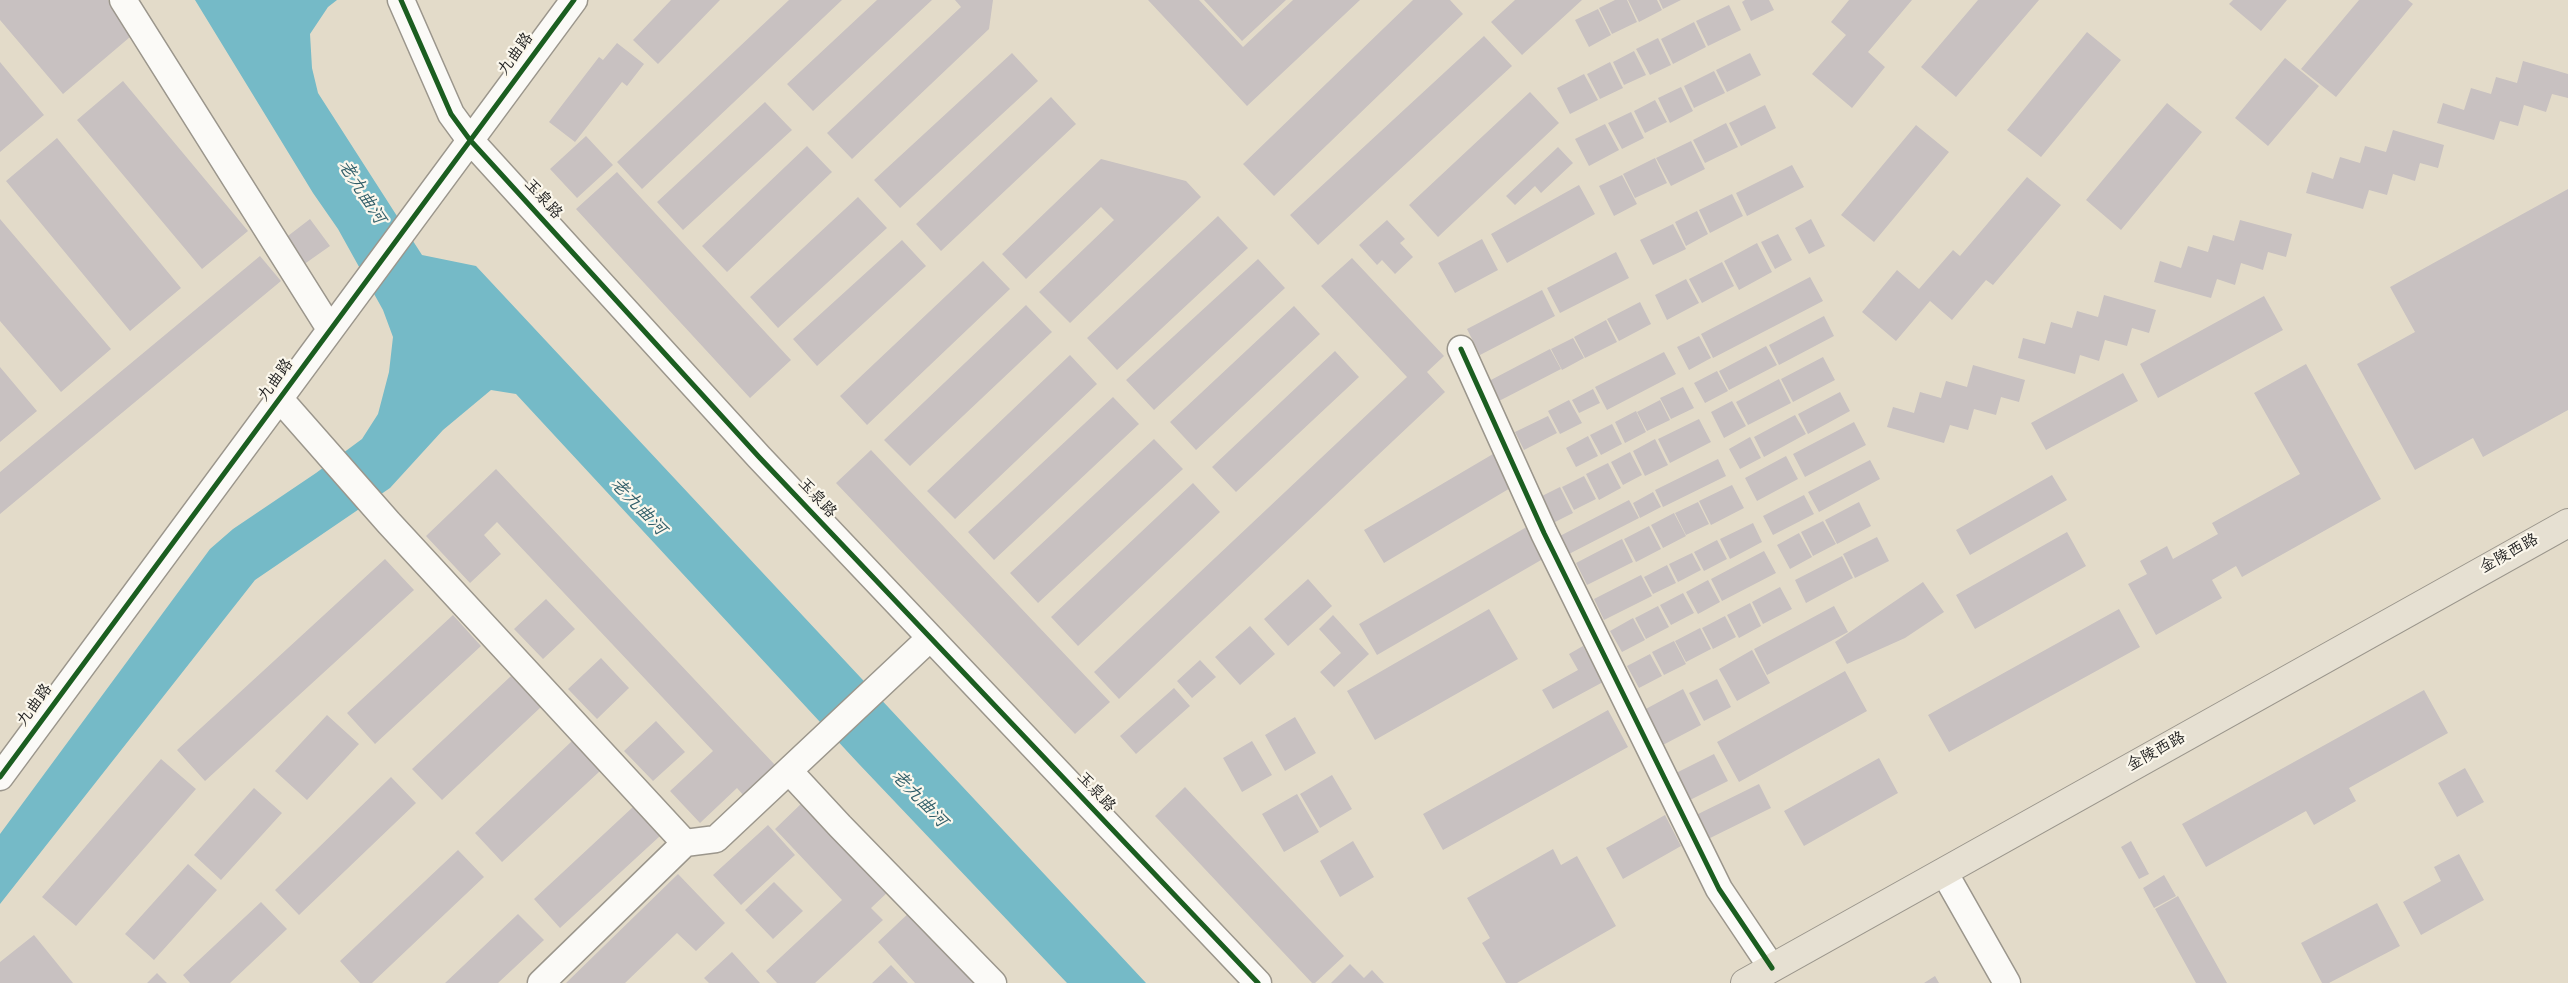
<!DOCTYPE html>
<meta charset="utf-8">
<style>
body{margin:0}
canvas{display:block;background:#e3dbc9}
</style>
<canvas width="2568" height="983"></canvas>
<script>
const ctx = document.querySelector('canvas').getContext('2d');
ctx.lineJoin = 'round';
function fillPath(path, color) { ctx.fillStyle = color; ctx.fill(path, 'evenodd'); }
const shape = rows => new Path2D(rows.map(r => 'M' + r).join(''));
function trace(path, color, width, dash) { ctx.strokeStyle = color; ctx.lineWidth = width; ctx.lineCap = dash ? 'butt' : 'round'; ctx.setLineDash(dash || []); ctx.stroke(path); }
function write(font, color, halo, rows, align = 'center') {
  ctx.font = font + ' Kalam,"LXGW WenKai TC",sans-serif'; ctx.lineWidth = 4.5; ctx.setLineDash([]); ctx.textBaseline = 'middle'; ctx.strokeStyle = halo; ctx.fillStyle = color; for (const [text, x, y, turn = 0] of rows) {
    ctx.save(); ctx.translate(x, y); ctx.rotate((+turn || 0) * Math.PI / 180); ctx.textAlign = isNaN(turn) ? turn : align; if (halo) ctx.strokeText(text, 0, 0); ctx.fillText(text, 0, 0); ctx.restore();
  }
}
fillPath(shape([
 [195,0,337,0,328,7,310,34,312,68,318,93,422,255,476,266,1146,983,1067,983,858,763,516,394,491,390,443,430,390,488,255,580,0,904,0,834,210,549,233,529,316,473,362,439,378,414,389,372,393,337,383,310,338,229,313,193]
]), '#75bac7');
fillPath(shape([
 [0,0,108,0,130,37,63,94,0,20],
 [671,0,720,0,658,64,633,40],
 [789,0,842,0,642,189,617,162],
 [877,0,932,0,813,111,787,84],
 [955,0,993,0,989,29,852,159,827,133,961,7],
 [1148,0,1199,0,1243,47,1293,0,1360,0,1247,106],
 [1204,0,1286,0,1242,41],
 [1413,0,1450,0,1463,14,1274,196,1243,164],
 [1515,0,1582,0,1522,55,1491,22],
 [1615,0,1627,0,1637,22,1612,34,1599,8],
 [1628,0,1657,0,1662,10,1639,22],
 [1659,0,1681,0,1663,9],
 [1745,0,1769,0,1774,10,1751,21,1742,2],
 [1849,0,1912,0,1868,52,1885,67,1852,108,1812,74,1846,35,1831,22],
 [1978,0,2039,0,1956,97,1921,67],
 [2233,0,2287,0,2261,31,2229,4],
 [2359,0,2408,0,2413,4,2336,97,2301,69],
 [1729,5,1741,30,1708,46,1696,21],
 [1598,9,1611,35,1589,47,1575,20],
 [1694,22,1706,47,1673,64,1661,39],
 [2087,32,2121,60,2041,157,2007,130],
 [1484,36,1512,66,1318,245,1290,215],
 [1658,38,1671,65,1650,75,1636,49],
 [617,43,644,64,627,86,622,82,575,142,549,122,599,57,603,60],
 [1634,51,1646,75,1624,85,1613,62],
 [1012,53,1038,81,900,208,874,180],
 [1750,53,1761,75,1727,92,1716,70],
 [2285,58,2319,86,2268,146,2235,118],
 [2523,61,2568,74,2568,98,2552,94,2546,112,2524,105,2518,126,2500,121,2494,140,2437,123,2443,103,2464,110,2471,88,2491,94,2496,77,2517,83],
 [0,62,44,115,0,152],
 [1610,62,1623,88,1600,99,1587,74],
 [1714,71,1725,93,1694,108,1684,86],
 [1584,74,1598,100,1570,114,1557,88],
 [123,81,248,231,202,269,77,120],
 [1681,87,1693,111,1670,123,1658,98],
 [1530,92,1559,123,1438,237,1409,205],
 [1051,97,1076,124,941,251,916,224],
 [1655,100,1667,122,1645,133,1634,111],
 [765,102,792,130,683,230,657,202],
 [2167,103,2202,132,2121,230,2086,200],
 [1765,105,1776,128,1741,146,1729,123],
 [1631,112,1644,138,1622,149,1608,123],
 [1726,123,1738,147,1705,163,1693,140],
 [1605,124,1619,150,1589,166,1575,139],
 [1916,125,1949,152,1874,242,1841,215],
 [2393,130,2444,145,2438,168,2420,163,2415,181,2393,174,2387,195,2369,190,2363,209,2306,193,2312,172,2333,179,2340,157,2360,163,2365,146,2386,152],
 [586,136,613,165,577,198,550,169],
 [57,138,181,288,130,331,6,181],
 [1691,141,1705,169,1671,186,1656,158],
 [807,146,832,172,727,272,702,246],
 [1558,147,1573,163,1541,193,1535,186,1515,205,1506,196],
 [1655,158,1667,183,1635,198,1623,174],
 [1101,159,1186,181,1201,197,1070,323,1039,292,1114,220,1101,207,1026,279,1002,254],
 [1792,165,1804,187,1747,216,1736,193],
 [617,172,791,360,750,398,576,209],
 [1622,175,1637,204,1614,216,1599,186],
 [2027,177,2061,205,1993,285,1986,280,1952,320,1930,301,1896,341,1862,312,1897,270,1919,289,1953,250,1960,256],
 [1579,185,1595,214,1507,263,1491,234],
 [2568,189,2568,410,2483,457,2473,438,2415,470,2357,364,2415,332,2390,287],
 [1732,194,1743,216,1710,233,1699,210],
 [858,197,887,228,778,328,750,297],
 [1697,211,1708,234,1686,246,1675,222],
 [1218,216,1248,248,1117,370,1087,338],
 [0,219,111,349,61,392,0,321],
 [310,219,330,246,303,265,284,239],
 [1811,219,1825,246,1809,254,1795,228],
 [1387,220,1405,239,1400,243,1413,257,1395,274,1382,260,1377,265,1359,245],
 [2240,220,2292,234,2286,257,2268,252,2263,270,2241,263,2235,285,2217,279,2211,298,2154,282,2160,261,2181,268,2188,246,2208,252,2213,235,2234,241],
 [1673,224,1686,249,1653,265,1640,240],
 [1778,234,1792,260,1775,269,1761,242],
 [1482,239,1498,270,1455,293,1438,263],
 [902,240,926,266,817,366,793,339],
 [1757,243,1772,272,1739,290,1724,261],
 [1616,252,1629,278,1560,313,1547,288],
 [260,256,281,281,0,514,0,472],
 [1352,258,1444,356,1427,372,1445,392,1119,699,1094,672,1407,377,1321,286],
 [1258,259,1285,288,1154,410,1126,380],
 [983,261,1010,289,867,425,840,396],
 [1722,262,1734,286,1702,303,1689,279],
 [1810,277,1823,301,1713,358,1701,334],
 [1686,279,1699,303,1667,320,1655,295],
 [1542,290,1555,316,1480,355,1467,329],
 [2104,295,2156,310,2149,333,2132,328,2127,346,2105,340,2099,361,2080,355,2075,374,2018,358,2023,338,2045,344,2051,322,2072,328,2077,311,2098,317],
 [2264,296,2283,330,2158,398,2140,364],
 [1640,302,1651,324,1619,341,1607,319],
 [1026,305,1052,332,910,466,884,440],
 [1294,306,1320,334,1196,450,1170,422],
 [1824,316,1834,336,1779,365,1769,345],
 [1606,320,1617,342,1585,358,1574,337],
 [1699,336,1711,358,1689,370,1677,347],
 [1573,338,1584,358,1562,370,1551,349],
 [1766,346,1777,365,1729,390,1719,371],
 [1550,349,1561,369,1499,401,1489,381],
 [1335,351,1359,377,1236,492,1212,467],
 [1664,352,1676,374,1607,410,1595,387],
 [1070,355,1097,384,955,519,927,491],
 [1823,357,1835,380,1793,402,1781,379],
 [2306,364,2381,499,2242,577,2236,566,2212,580,2222,598,2156,635,2128,584,2147,574,2140,561,2167,546,2173,559,2218,534,2212,523,2300,474,2254,393],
 [1973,365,2025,380,2019,402,2001,397,1996,415,1974,409,1968,430,1950,425,1944,443,1887,427,1893,407,1914,413,1920,392,1941,398,1946,381,1967,387],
 [0,367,37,411,0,442],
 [1717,371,1728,391,1705,403,1694,383],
 [2123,373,2138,401,2046,450,2031,423],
 [1779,379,1791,403,1748,425,1736,402],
 [1683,387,1694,408,1671,419,1660,398],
 [1593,389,1600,403,1579,413,1572,400],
 [1840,392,1850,411,1808,434,1798,414],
 [1113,397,1139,424,994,560,968,532],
 [1569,400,1582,423,1560,434,1548,411],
 [1660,400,1670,420,1647,431,1637,412],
 [1732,401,1746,426,1724,438,1711,412],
 [1636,411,1646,432,1625,443,1615,422],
 [1795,415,1806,434,1764,457,1754,437],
 [1548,416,1557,433,1524,450,1515,432],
 [1699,419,1711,442,1670,463,1658,439],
 [1854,422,1866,445,1805,477,1793,454],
 [1612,424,1622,444,1601,455,1590,435],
 [1588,436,1598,456,1576,467,1566,448],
 [1750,437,1761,458,1740,469,1729,449],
 [1154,439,1183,469,1038,603,1010,573],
 [1655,439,1668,465,1645,476,1633,451],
 [871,450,1110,702,1075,734,836,483],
 [1630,452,1642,475,1623,485,1611,462],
 [1493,454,1512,487,1384,563,1364,530],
 [1786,456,1798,479,1757,501,1745,478],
 [1718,459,1726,476,1663,507,1655,490],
 [1870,460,1880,479,1819,512,1808,492],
 [1608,463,1621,488,1599,500,1586,474],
 [496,469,776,766,744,796,737,788,700,823,670,791,713,751,497,522,484,535,501,554,470,583,426,536],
 [2052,475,2067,500,1970,555,1956,530],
 [1584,476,1596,499,1574,510,1562,487],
 [1193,483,1220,512,1078,646,1051,617],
 [1732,485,1744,508,1711,525,1699,501],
 [1560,487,1573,513,1551,524,1538,498],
 [1653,492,1661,507,1640,518,1633,503],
 [1804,495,1814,514,1773,535,1763,516],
 [1629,500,1639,518,1567,555,1558,537],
 [1698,502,1709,524,1686,535,1675,513],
 [1859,502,1871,526,1837,544,1825,520],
 [1674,513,1686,536,1663,548,1651,525],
 [1823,521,1836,544,1813,556,1801,532],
 [1753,523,1762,542,1730,559,1720,539],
 [1530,525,1548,556,1377,655,1359,624],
 [1649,526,1661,549,1636,562,1624,539],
 [2067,532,2086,566,1975,629,1956,595],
 [1799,533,1812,557,1790,569,1777,545],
 [1877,537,1889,561,1855,578,1843,554],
 [1622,539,1633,562,1587,585,1576,563],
 [1717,540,1727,559,1704,571,1694,552],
 [1764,551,1776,573,1722,601,1711,579],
 [1692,553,1701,570,1678,582,1669,564],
 [1842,556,1853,578,1806,603,1795,580],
 [385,559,414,590,205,781,177,750],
 [1667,565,1676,583,1653,594,1644,577],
 [1641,575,1652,596,1604,620,1594,599],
 [1308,579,1332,606,1288,646,1264,619],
 [1708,580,1720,602,1698,614,1686,592],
 [1923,582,1944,612,1905,638,1847,664,1835,642],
 [1780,587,1792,609,1763,624,1752,602],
 [1683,593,1694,613,1671,625,1660,605],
 [546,599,575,629,543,659,514,629],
 [1750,603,1761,626,1739,638,1727,615],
 [1658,606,1669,627,1646,639,1635,618],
 [1834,606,1848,632,1767,675,1754,649],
 [1489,609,1518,659,1375,740,1347,691],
 [2119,609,2140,647,1949,752,1928,715],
 [453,615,481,646,375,744,347,713],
 [1333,615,1369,654,1334,687,1320,672,1341,653,1319,629],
 [1725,616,1736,637,1713,649,1702,628],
 [1633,618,1645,640,1622,652,1610,631],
 [1250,626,1275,654,1240,685,1215,657],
 [1700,628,1711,649,1686,662,1675,641],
 [1674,641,1686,664,1664,675,1652,652],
 [1583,646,1603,682,1553,709,1542,690,1578,670,1569,654],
 [1752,650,1770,683,1737,701,1719,669],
 [1650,654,1662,676,1639,688,1627,666],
 [601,658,629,688,597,719,568,689],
 [1200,660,1216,677,1192,698,1177,681],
 [1845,671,1867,711,1739,782,1717,742],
 [511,676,541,707,442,800,412,769],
 [1717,679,1731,707,1704,721,1689,693],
 [1174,688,1190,706,1136,754,1120,736],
 [1683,689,1701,725,1661,746,1642,711],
 [2424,690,2448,733,2349,788,2356,801,2314,825,2306,811,2206,867,2182,824],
 [1608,710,1628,747,1443,850,1423,814],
 [327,715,359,744,307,800,275,771],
 [1295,717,1316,753,1285,771,1265,735],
 [656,721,685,752,653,781,624,751],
 [572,741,600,771,502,862,475,833],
 [1252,741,1272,775,1242,792,1223,758],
 [1714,754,1728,781,1684,803,1670,776],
 [1879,758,1898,793,1804,846,1784,811],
 [161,759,196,789,76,926,42,897],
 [2465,768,2484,802,2457,817,2438,783],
 [1332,775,1352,809,1320,828,1300,794],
 [391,777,416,803,299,915,275,890],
 [1759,784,1771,808,1702,842,1690,818],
 [1185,787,1344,956,1315,983,1312,983,1155,816],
 [254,788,282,813,221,880,194,855],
 [1297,794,1319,832,1284,852,1262,814],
 [805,800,890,890,871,908,883,920,815,983,777,983,766,971,842,900,775,829],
 [633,807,660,836,560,928,534,899],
 [1665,815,1681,846,1623,879,1606,848],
 [768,825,795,855,741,905,713,875],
 [1353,841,1374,877,1340,897,1320,861],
 [2131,841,2149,874,2139,879,2121,847],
 [1553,849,1561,865,1577,856,1616,926,1517,983,1506,983,1482,943,1490,938,1467,898],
 [458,850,484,877,372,983,360,983,340,961],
 [2459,854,2484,900,2421,935,2403,902,2441,881,2434,867],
 [188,864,217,890,154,960,125,934],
 [678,874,725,923,696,951,677,933,625,983,566,983],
 [2164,875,2176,896,2154,908,2143,888],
 [774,882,803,911,773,939,745,910],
 [2178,896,2227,983,2196,983,2155,909],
 [261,902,287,929,230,983,190,983,183,975],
 [2377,903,2400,946,2329,983,2322,983,2301,943],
 [912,910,979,983,915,983,878,942],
 [518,914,544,940,498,983,445,983],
 [34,935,73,983,0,983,0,962],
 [732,952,760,983,709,983,704,978],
 [1350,964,1364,978,1372,970,1384,983,1331,983],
 [891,965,908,983,872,983],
 [157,973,167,983,147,983],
 [1935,976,1939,983,1924,983]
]), '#c8c1c1');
const minor = shape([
 [123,0,330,329],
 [401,0,451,114,470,140,759,457,1258,983],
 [1461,349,1544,533,1719,889,1772,968],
 [279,398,389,523,685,843],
 [789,771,840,826,993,983],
 [0,777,574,0],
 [1944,872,2007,983],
 [541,983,685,843,716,839,930,638]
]);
const major = shape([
 [1745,983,2568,523]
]);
trace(minor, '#9b968c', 29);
trace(major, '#9b968c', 30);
trace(minor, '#fbfaf7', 26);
trace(major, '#e6e0d2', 28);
trace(shape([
 [401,0,451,114,470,140,759,457,1258,983],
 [1461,349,1544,533,1719,889,1772,968],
 [0,777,574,0]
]), '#1b5e20', 5);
write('16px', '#1c1c1c', '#fbf7ec', [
 ["九曲路",517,55,-54],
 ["玉泉路",542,200,48],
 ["九曲路",277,381,-54],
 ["玉泉路",816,499,47],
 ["金陵西路",2510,555,-29],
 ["九曲路",36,706,-54],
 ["金陵西路",2157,753,-29],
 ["玉泉路",1095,793,47]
]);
write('italic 18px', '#2f5d68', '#fbf7ec', [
 ["老九曲河",360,193,57],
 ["老九曲河",637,508,46],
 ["老九曲河",918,800,46]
]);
</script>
